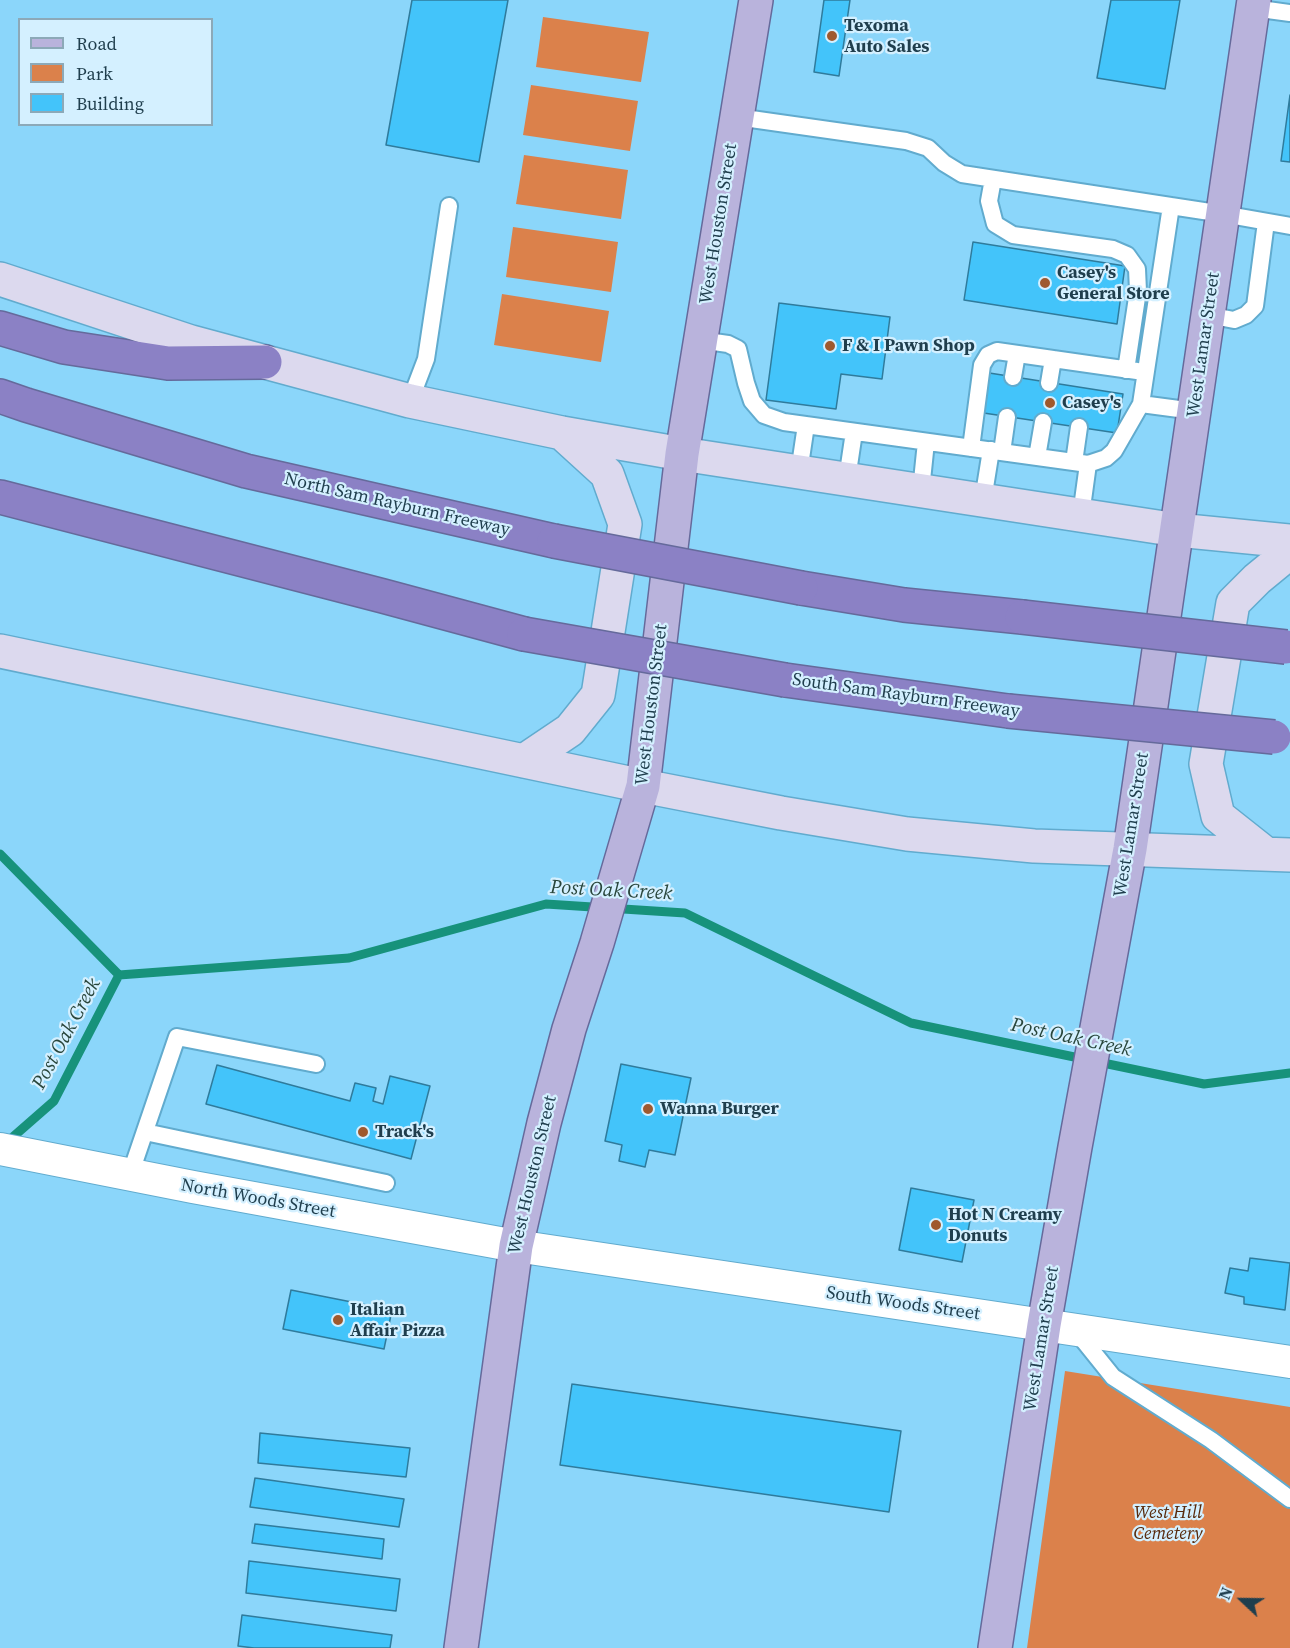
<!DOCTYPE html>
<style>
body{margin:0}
#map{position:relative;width:1290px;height:1648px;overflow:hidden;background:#8bd6fa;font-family:"Source Serif 4",serif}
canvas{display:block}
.legend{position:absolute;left:18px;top:18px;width:195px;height:108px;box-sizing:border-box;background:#d4f0ff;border:2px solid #8ca9b8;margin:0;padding:8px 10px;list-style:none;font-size:18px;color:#1f3e4d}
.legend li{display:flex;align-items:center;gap:12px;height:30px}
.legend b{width:30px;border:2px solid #8ca9b8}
.north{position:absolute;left:1212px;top:1570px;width:60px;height:60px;-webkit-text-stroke:4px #d4f0ff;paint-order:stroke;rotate:292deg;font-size:16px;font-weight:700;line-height:24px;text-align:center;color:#1f3e4d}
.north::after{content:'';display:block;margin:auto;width:21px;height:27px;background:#1f3e4d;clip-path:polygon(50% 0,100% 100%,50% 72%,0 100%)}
</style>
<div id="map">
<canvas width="1290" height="1648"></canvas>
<ul class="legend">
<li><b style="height:8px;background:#b9b3dc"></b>Road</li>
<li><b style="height:16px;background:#db814b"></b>Park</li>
<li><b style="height:16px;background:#43c4fa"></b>Building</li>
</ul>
<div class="north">N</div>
</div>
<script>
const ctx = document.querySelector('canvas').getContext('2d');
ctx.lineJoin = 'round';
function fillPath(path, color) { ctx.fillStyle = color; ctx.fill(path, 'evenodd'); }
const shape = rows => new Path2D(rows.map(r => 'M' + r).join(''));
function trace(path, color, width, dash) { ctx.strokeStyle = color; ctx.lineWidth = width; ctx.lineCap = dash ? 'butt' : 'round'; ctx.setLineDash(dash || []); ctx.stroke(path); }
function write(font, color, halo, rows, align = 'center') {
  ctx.font = font + ' "Source Serif 4",serif'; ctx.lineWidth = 4.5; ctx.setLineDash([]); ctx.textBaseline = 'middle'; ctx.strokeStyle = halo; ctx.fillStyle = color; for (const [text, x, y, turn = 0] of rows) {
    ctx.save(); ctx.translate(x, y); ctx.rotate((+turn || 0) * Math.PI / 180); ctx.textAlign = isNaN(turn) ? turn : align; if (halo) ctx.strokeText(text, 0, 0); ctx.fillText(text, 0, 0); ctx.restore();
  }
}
fillPath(shape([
 [543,17,649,32,641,82,536,67],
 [531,85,638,101,630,151,523,135],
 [524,155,628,170,621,219,516,204],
 [513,227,618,242,611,292,506,277],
 [502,294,609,311,601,362,494,345],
 [1065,1371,1290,1407,1290,1648,1027,1648]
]), '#db814b');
trace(shape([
 [0,854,119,975],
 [6,1143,54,1101,119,975,349,958,546,904,685,913,911,1023,1204,1084,1290,1073]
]), '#17927b', 9);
const building = shape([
 [412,0,508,0,479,162,386,145,412,0],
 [824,0,850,0,839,76,814,72,824,0],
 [1111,0,1180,0,1165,89,1097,78,1111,0],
 [1290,95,1290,162,1281,161,1290,95],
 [973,242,1125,266,1117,324,964,300,973,242],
 [779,303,890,317,882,379,841,374,836,409,766,400,779,303],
 [983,372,1123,394,1117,433,977,412,983,372],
 [621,1064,691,1078,675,1155,649,1150,645,1167,619,1161,622,1145,605,1141,621,1064],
 [217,1065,350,1101,355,1083,376,1088,373,1101,383,1104,390,1076,430,1086,411,1159,206,1104,217,1065],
 [911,1188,974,1200,962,1262,899,1250,911,1188],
 [1250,1258,1290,1263,1285,1310,1244,1304,1244,1297,1225,1293,1230,1268,1248,1271,1250,1258],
 [291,1290,392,1310,384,1349,283,1329,291,1290],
 [572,1384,901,1431,889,1512,560,1465,572,1384],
 [260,1433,410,1448,406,1477,258,1463,260,1433],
 [255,1478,404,1499,399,1527,250,1507,255,1478],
 [255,1524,384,1539,382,1559,252,1543,255,1524],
 [249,1561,400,1579,396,1611,246,1593,249,1561],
 [242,1615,392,1635,390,1648,254,1648,238,1646,242,1615]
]);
fillPath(building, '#43c4fa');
trace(building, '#2f7b9c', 1.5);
const service = shape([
 [1253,8,1290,13],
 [737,117,906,141,928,148,944,163,962,174,1223,214,1290,226],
 [993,179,989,201,995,224,1013,235,1113,249,1127,255,1137,269,1138,291,1126,370],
 [1208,315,1234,320,1246,315,1255,306,1266,222],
 [700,340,728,344,738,349,746,383,752,401,764,415,784,422,1088,464,1106,458,1114,451,1141,404,1171,206],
 [1013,377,1017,354],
 [1049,383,1053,359],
 [410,401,426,359,449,206],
 [1141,404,1194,411],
 [971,448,982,365,988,355,997,351,1137,371],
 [1002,452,1007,417],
 [1037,457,1043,422],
 [1074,462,1079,427],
 [799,472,806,425],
 [847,479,854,432],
 [921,490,926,442],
 [983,500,991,450],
 [1081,515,1088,464],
 [145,1132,386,1183],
 [130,1175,177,1037,316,1064],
 [1076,1331,1113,1377,1211,1440,1290,1499]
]);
const minor = shape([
 [0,1149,193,1187,516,1246,1290,1362]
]);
const secondary = shape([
 [0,279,191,342,410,401,562,433,682,454,1177,530,1290,541],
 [0,651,643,786,781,813,907,834,1034,846,1290,855],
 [524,761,570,730,598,695,625,524,607,474,562,433],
 [1266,854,1218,816,1206,764,1233,603,1257,579,1290,552]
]);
const primary = shape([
 [461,1648,516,1246,544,1123,569,1029,597,943,643,786,682,454,756,0],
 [995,1648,1044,1325,1075,1147,1130,849,1254,0]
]);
const motorway = shape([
 [0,328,64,347,168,363,265,362],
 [0,396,26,405,246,471,554,541],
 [0,497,383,596,524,634],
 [801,588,904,605,1022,617],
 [785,680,1008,711]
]);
trace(service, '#61abce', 20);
trace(minor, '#61abce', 34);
trace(secondary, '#61abce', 36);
trace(primary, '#656a9b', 36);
trace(motorway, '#656a9b', 36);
trace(service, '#fff', 16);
trace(minor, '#fff', 32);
trace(secondary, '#dcd9ee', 33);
trace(primary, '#b9b3dc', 33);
trace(motorway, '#8b81c5', 33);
const motorwayBridge = shape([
 [554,541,801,588],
 [1022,617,1286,647],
 [524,634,785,680],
 [1008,711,1274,737]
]);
trace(motorwayBridge, '#656a9b', 36, []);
trace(motorwayBridge, '#8b81c5', 33);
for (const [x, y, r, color] of [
 [832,36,6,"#9f592e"],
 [1045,283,6,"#9f592e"],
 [830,346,6,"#9f592e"],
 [1050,403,6,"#9f592e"],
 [648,1109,6,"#9f592e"],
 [363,1132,6,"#9f592e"],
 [936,1225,6,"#9f592e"],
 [338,1320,6,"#9f592e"]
]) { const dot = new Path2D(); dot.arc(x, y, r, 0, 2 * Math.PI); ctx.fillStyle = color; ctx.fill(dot); trace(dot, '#d4f0ff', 2); }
write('bold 18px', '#1f3e4d', '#d4f0ff', [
 ["Texoma",844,26],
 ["Auto Sales",844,47],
 ["Casey's",1057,273],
 ["General Store",1057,294],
 ["F & I Pawn Shop",842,346],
 ["Casey's",1062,403],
 ["Wanna Burger",660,1109],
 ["Track's",375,1132],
 ["Hot N Creamy",948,1215],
 ["Donuts",948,1236],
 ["Italian",350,1310],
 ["Affair Pizza",350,1331]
], 'left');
write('18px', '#1f3e4d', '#d4f0ff', [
 ["West Houston Street",719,224,-81],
 ["West Lamar Street",1204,345,-82],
 ["North Sam Rayburn Freeway",397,505,13],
 ["South Sam Rayburn Freeway",906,696,8],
 ["West Houston Street",652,705,-83],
 ["West Lamar Street",1132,825,-81],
 ["West Houston Street",533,1175,-77],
 ["North Woods Street",258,1199,10],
 ["South Woods Street",903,1304,8],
 ["West Lamar Street",1042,1339,-81]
]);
write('italic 18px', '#582a0c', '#d4f0ff', [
 ["West Hill",1168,1513],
 ["Cemetery",1168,1534]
]);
write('italic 20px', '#29463c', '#d4f0ff', [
 ["Post Oak Creek",611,891,3],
 ["Post Oak Creek",67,1034,-62],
 ["Post Oak Creek",1071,1038,12]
]);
</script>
